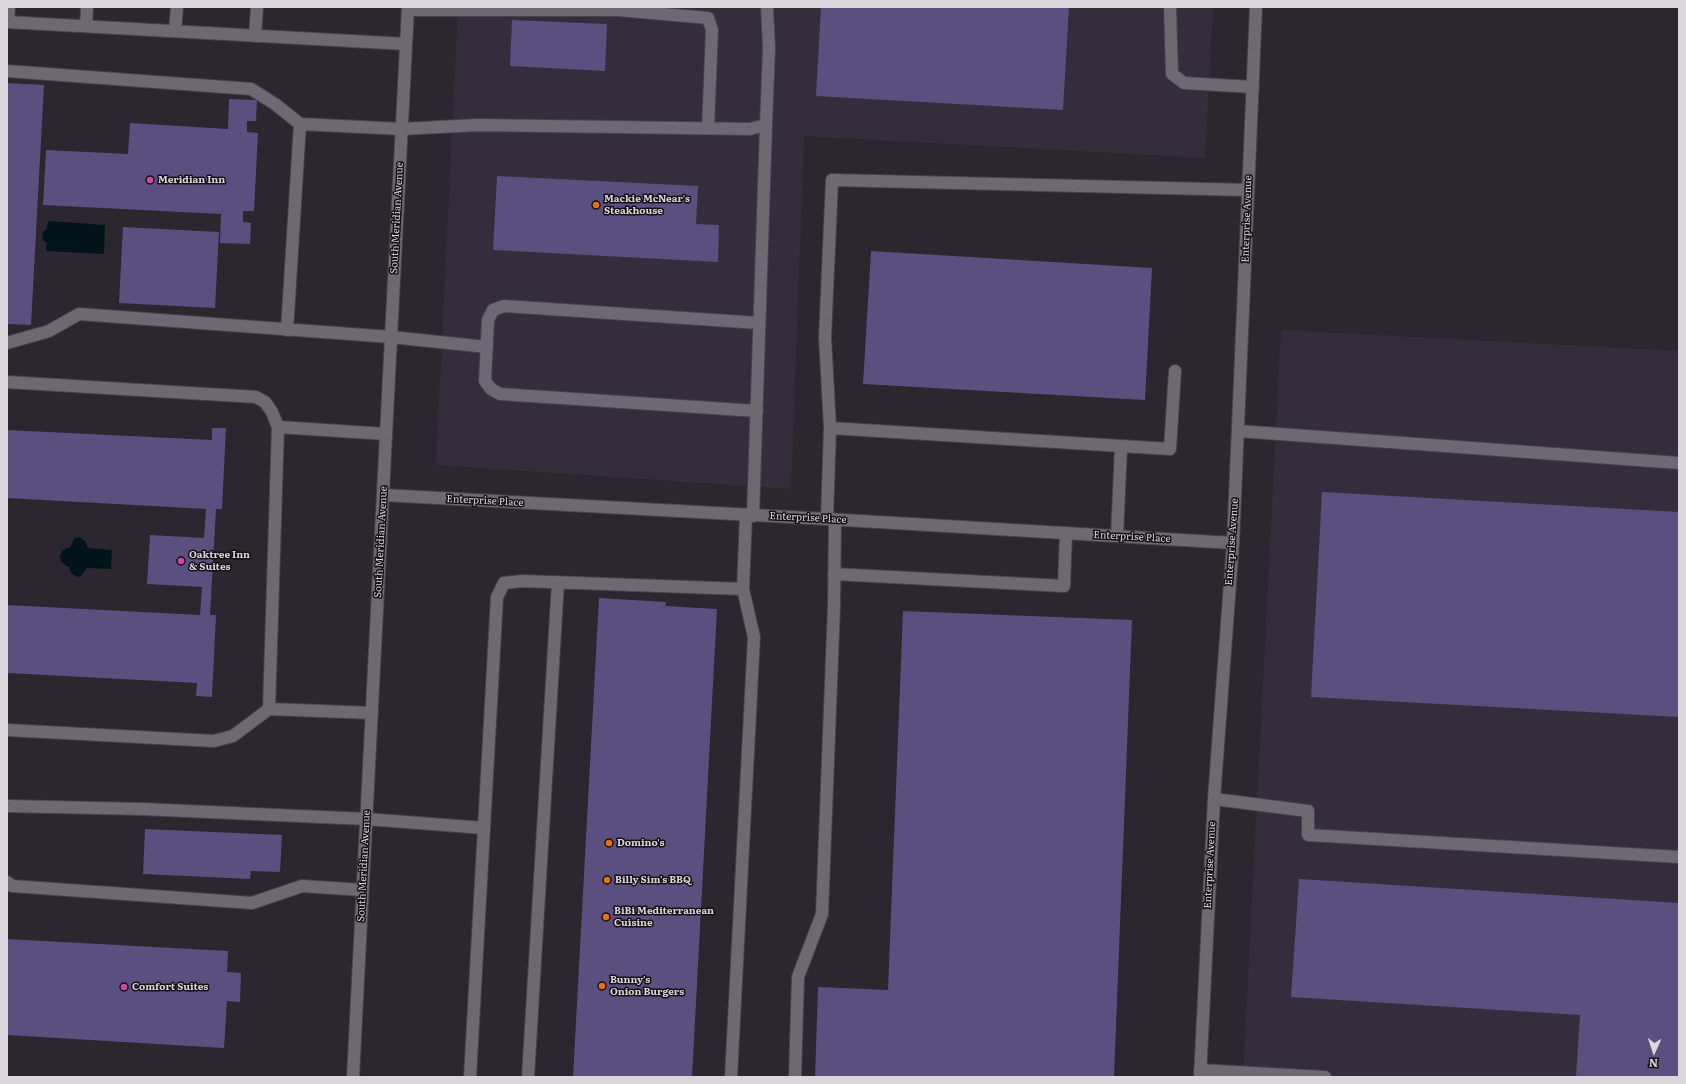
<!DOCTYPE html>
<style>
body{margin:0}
#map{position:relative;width:1686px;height:1084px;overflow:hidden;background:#2c262f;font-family:Literata,serif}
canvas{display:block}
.frame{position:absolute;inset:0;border:8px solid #dad6dc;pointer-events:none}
.north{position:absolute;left:1634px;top:1032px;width:40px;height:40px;-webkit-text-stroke:3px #131014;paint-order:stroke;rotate:183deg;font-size:11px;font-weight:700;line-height:16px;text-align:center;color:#dad6dc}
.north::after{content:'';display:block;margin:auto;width:14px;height:18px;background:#dad6dc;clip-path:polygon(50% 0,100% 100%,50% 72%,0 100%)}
</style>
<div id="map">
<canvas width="1686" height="1084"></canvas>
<div class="frame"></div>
<div class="north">N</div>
</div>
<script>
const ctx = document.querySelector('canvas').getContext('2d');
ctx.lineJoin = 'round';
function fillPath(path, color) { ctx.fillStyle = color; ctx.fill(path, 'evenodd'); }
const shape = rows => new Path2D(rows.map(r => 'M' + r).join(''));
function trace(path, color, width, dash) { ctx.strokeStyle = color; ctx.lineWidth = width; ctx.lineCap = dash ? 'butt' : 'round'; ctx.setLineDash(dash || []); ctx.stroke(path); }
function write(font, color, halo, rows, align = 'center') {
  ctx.font = font + ' Literata,serif'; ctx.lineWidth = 3; ctx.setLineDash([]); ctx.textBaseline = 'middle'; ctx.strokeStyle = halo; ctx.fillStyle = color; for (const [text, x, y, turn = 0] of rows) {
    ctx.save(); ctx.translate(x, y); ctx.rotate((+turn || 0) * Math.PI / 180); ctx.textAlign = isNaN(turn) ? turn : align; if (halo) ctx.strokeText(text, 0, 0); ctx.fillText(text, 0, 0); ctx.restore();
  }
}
fillPath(shape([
 [458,7,1213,7,1205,158,804,136,791,489,436,465],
 [1281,330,1679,351,1679,1077,1243,1077]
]), '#362d3c');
fillPath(shape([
 [48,221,105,225,104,254,46,251,47,243,43,240,42,236,43,232,47,229],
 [79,537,85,541,88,548,112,550,111,569,87,568,81,576,77,577,71,573,69,567,66,566,61,561,60,556,63,550,70,547,75,538]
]), '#01141a');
fillPath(shape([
 [821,7,1069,7,1063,110,816,96],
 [512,20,607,24,605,71,510,66],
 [7,83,44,85,31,325,7,324],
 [229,99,257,100,256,121,247,121,247,132,258,133,254,211,243,211,243,222,251,223,250,244,220,243,221,214,43,205,46,150,128,154,130,123,228,129],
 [497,176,698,186,696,224,719,225,718,262,493,250],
 [123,227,219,232,215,308,119,303],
 [871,251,1152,268,1145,400,863,384],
 [212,428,226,428,222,509,216,509,210,615,216,615,212,697,196,696,197,683,7,673,7,605,200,615,202,587,147,584,150,535,204,538,206,509,7,498,7,430,212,440],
 [1322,492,1679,512,1679,717,1311,697],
 [599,598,666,602,665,606,717,609,692,1077,573,1077],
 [903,611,1132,620,1114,1077,815,1077,818,987,888,990],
 [145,829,282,835,280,872,251,871,250,879,143,874],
 [1299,879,1679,903,1679,1077,1576,1077,1580,1015,1291,997],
 [7,939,228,951,227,972,241,973,240,1002,227,1001,224,1048,7,1035]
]), '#5a4f7e');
const lane = shape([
 [1170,7,1172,74,1184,83,1253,87],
 [408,10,618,10,708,18,712,30,708,128],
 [7,22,406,44],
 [8,22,9,7],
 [86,26,87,7],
 [175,31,177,7],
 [255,36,257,7],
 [7,71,251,89,275,104,300,124,402,129,477,125,750,129,766,125,769,48,767,7],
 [287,330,300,124],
 [7,343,49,331,79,314,391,337,487,347],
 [7,382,256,397,265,402,272,412,278,427,386,434],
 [757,411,500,394,491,389,485,381,488,320,493,310,504,306,759,323],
 [830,428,1170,449,1175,371],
 [1238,431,1679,463],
 [753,516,766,125],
 [827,519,830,428,825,337,832,180,1248,190],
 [1117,536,1121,447],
 [834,574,1064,586,1066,533],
 [269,709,278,427],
 [7,730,214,741,233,736,269,709,372,713],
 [1214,799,1308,811,1308,835,1679,857],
 [7,806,142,809,366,819,484,828],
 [7,882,12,886,252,903,302,886,362,890],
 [1200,1070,1325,1077],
 [470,1077,497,597,504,583,522,581,743,589,746,515],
 [528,1077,558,582],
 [731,1077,754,637,743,589],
 [795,1077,798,977,822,914,834,606,835,520]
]);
const street = shape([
 [383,495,827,519,1233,543],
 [1200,1077,1214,799,1233,543,1256,7]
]);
const secondary = shape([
 [353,1077,408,7]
]);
trace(lane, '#47434a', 14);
trace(street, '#47434a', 14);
trace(secondary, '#47434a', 14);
trace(lane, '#6e6872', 12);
trace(street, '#6e6872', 12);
trace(secondary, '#6e6872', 12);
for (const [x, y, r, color] of [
 [150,180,4,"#d1479c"],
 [596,205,4,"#e8710a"],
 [181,561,4,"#d1479c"],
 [609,843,4,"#e8710a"],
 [607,880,4,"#e8710a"],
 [606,917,4,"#e8710a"],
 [602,986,4,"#e8710a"],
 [124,987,4,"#d1479c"]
]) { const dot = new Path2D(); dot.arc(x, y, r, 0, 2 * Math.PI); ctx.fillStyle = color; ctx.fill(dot); trace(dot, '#131014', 1.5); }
write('bold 10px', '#dad6dc', '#131014', [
 ["Meridian Inn",158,180],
 ["Mackie McNear's",604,199],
 ["Steakhouse",604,211],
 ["Oaktree Inn",189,555],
 ["& Suites",189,567],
 ["Domino's",617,843],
 ["Billy Sim's BBQ",615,880],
 ["BiBi Mediterranean",614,911],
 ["Cuisine",614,923],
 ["Bunny's",610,980],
 ["Onion Burgers",610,992],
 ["Comfort Suites",132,987]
], 'left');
write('10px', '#dad6dc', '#131014', [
 ["South Meridian Avenue",397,218,-87],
 ["Enterprise Avenue",1247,219,-88],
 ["Enterprise Place",485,501,3],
 ["Enterprise Place",808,518,3],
 ["Enterprise Place",1132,537,3],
 ["South Meridian Avenue",381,542,-87],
 ["Enterprise Avenue",1232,542,-86],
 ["Enterprise Avenue",1210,865,-87],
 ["South Meridian Avenue",364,866,-87]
]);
</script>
